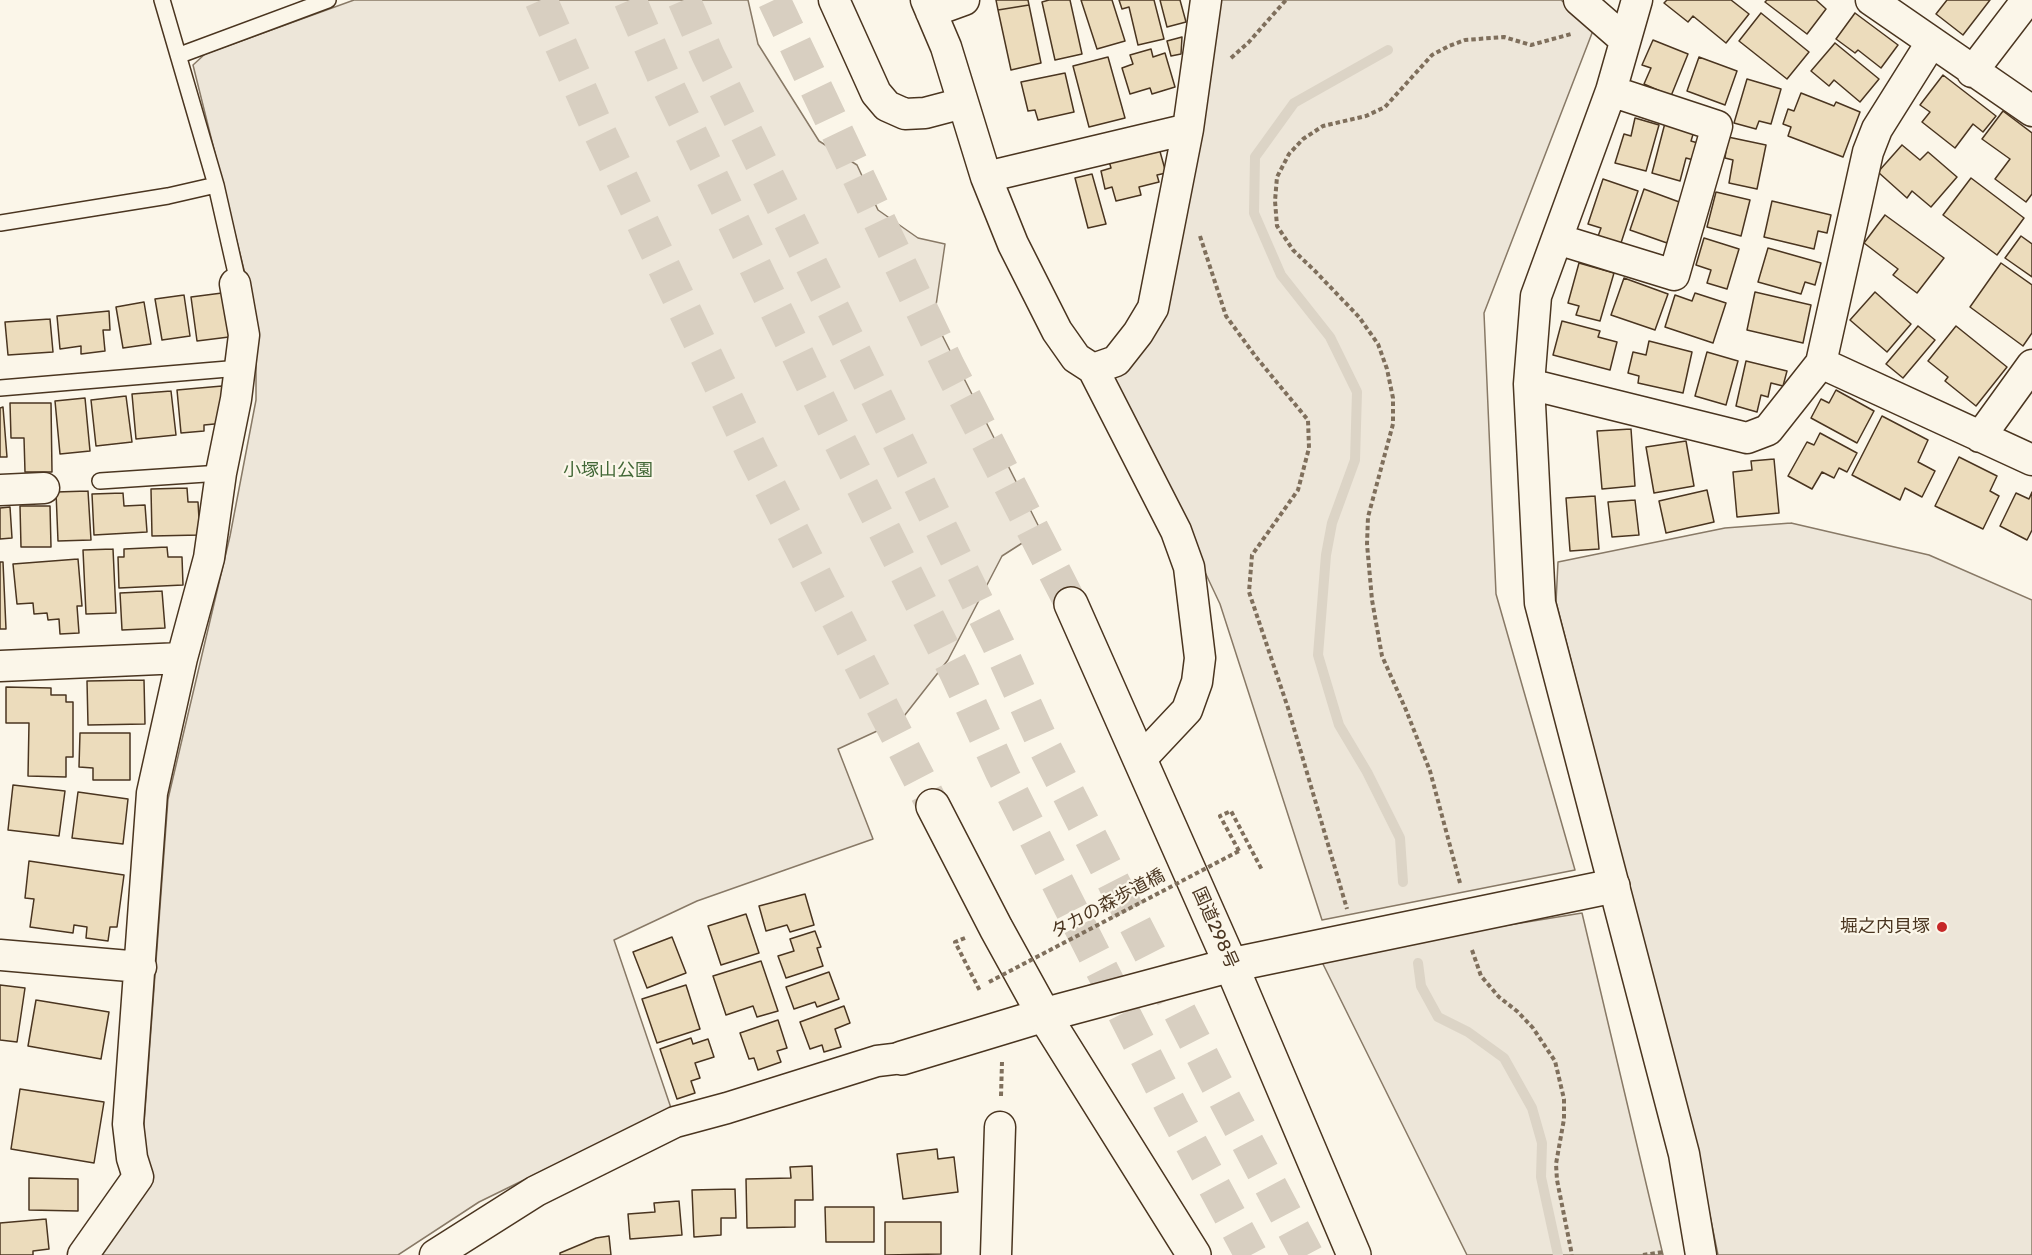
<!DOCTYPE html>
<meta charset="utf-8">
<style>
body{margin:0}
canvas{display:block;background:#fbf6e9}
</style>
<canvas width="2032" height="1255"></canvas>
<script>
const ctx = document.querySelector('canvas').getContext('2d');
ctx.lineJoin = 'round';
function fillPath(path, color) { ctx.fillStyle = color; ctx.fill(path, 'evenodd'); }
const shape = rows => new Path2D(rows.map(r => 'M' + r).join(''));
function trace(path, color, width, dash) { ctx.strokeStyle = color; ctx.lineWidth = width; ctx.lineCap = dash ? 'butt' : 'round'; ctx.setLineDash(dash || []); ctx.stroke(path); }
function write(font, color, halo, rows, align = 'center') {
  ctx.font = font + ' Rubik,"Noto Sans JP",sans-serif'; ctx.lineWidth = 4.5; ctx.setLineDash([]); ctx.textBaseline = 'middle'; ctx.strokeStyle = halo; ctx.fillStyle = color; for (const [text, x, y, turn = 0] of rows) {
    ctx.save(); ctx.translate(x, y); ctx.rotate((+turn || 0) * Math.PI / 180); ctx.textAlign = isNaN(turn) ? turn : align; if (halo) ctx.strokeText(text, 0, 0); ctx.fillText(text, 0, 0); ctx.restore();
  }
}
const green = shape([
 [354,0,748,0,758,44,819,141,857,165,878,210,918,238,945,244,934,319,1041,531,1002,556,948,660,901,720,838,749,873,839,697,901,614,940,671,1108,479,1202,398,1255,96,1255,152,1182,145,1155,144,1124,168,799,230,536,256,400,256,348,246,278,193,65,205,54,354,0],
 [1215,0,1561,0,1594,28,1484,313,1496,594,1575,870,1322,920,1220,604,1110,371,1168,299,1215,0],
 [1791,523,1929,555,2032,600,2032,1255,1718,1255,1697,1152,1556,602,1558,562,1725,528,1791,523],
 [1582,913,1663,1255,1467,1255,1319,956,1582,913]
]);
fillPath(green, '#ede6d9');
trace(green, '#887966', 1.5);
trace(shape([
 [1388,50,1294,103,1255,157,1254,213,1281,275,1330,337,1357,392,1355,460,1332,523,1326,555,1318,655,1339,725,1367,772,1400,838,1403,882],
 [1418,963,1421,986,1438,1017,1468,1032,1504,1058,1532,1108,1542,1143,1541,1177,1558,1255]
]), '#dcd4c6', 10);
const building = shape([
 [996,0,1028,0,1029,5,998,10,996,0],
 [1049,0,1070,0,1082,54,1055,60,1042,2,1049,0],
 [1081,0,1112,0,1125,41,1097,49,1081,0],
 [1119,0,1154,0,1164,39,1138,45,1129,7,1122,9,1119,0],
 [1160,0,1180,0,1186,22,1167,27,1160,0],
 [1667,0,1731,0,1749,14,1726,43,1693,16,1688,22,1664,3,1667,0],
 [1767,0,1816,0,1826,9,1807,34,1765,2,1767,0],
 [1947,0,1990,0,1963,35,1936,14,1947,0],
 [1029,5,1041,63,1011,70,998,10,1029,5],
 [1761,13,1809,52,1787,79,1739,41,1761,13],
 [1855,13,1898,45,1881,68,1858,50,1855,53,1836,39,1855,13],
 [1182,37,1181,54,1171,56,1167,41,1182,37],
 [1653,40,1688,54,1671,96,1644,84,1651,68,1642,65,1653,40],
 [1835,43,1879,79,1860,102,1834,80,1829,86,1811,71,1835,43],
 [1151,49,1153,57,1165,53,1175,87,1152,94,1150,88,1130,94,1122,68,1133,64,1130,55,1151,49],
 [1108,57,1125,118,1089,127,1073,66,1108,57],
 [1699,57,1737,71,1725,105,1687,91,1699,57],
 [1065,73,1074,112,1038,120,1035,110,1028,111,1021,82,1065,73],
 [1943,75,1996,116,1983,132,1973,124,1955,148,1922,122,1930,112,1920,105,1943,75],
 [1747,79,1781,89,1771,124,1759,121,1756,129,1734,123,1747,79],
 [1801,93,1834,106,1836,102,1860,112,1843,157,1788,136,1791,127,1783,124,1788,109,1794,111,1801,93],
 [2003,111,2032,133,2032,194,2026,202,1995,179,2010,159,1982,139,2003,111],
 [1635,118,1659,125,1646,171,1615,163,1624,134,1631,136,1635,118],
 [1665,123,1694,131,1691,141,1701,144,1697,161,1686,158,1680,181,1652,173,1665,123],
 [1728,137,1766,145,1757,189,1729,183,1733,160,1725,158,1728,137],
 [1902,145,1920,160,1928,152,1957,177,1931,207,1912,191,1907,198,1878,172,1902,145],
 [1159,148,1166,173,1157,175,1159,182,1139,187,1141,195,1116,201,1112,187,1105,189,1101,171,1111,168,1109,161,1159,148],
 [1092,174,1106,224,1088,228,1075,178,1092,174],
 [1971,178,2024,218,1997,255,1943,215,1971,178],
 [1603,179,1638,191,1620,246,1597,239,1601,228,1588,224,1603,179],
 [1644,189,1682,203,1667,243,1630,230,1644,189],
 [1716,192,1750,200,1741,236,1707,227,1716,192],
 [1772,201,1831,215,1827,233,1818,231,1814,249,1764,237,1772,201],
 [1885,215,1944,258,1917,293,1893,275,1898,269,1864,243,1885,215],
 [2021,236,2032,244,2032,277,2005,258,2021,236],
 [1704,238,1739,249,1727,289,1707,283,1711,270,1696,265,1704,238],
 [1768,248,1821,263,1815,285,1805,282,1801,294,1758,282,1768,248],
 [1579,263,1614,273,1600,321,1576,315,1579,306,1568,303,1579,263],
 [2001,263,2032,285,2032,333,2023,346,1970,307,2001,263],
 [1624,278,1668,294,1655,330,1611,315,1624,278],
 [1755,292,1811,305,1803,343,1747,330,1755,292],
 [1875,292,1911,324,1887,352,1850,320,1875,292],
 [222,293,229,337,197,341,191,297,222,293],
 [1695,293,1726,303,1713,343,1665,327,1675,295,1692,301,1695,293],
 [184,295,190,336,162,340,155,299,184,295],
 [144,302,151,344,123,348,116,307,144,302],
 [109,311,110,330,103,330,105,351,81,354,81,346,60,349,57,316,109,311],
 [50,319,53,352,8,355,5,322,50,319],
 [1562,321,1600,331,1598,337,1617,342,1610,370,1553,355,1562,321],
 [1918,326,1935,340,1903,378,1886,364,1918,326],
 [1956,326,2007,367,1976,406,1945,381,1948,377,1928,361,1956,326],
 [1649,341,1692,352,1683,393,1638,383,1639,376,1628,373,1633,352,1646,355,1649,341],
 [1707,352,1738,361,1726,405,1695,396,1707,352],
 [1746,361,1787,371,1783,386,1771,383,1768,397,1761,395,1757,412,1736,406,1746,361],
 [222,386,225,423,204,425,204,431,181,433,177,390,222,386],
 [1836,390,1874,411,1857,443,1811,418,1821,399,1829,403,1836,390],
 [171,391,176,435,136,439,132,394,171,391],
 [126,396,132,442,96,446,91,400,126,396],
 [85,398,90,451,60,454,55,401,85,398],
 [10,403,51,403,52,472,25,472,24,438,11,438,10,403],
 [3,407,7,457,0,457,0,408,3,407],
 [1882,416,1928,440,1918,462,1935,471,1922,497,1905,488,1900,500,1852,475,1882,416],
 [1631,429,1635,486,1602,489,1597,431,1631,429],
 [1820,433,1857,453,1847,472,1839,468,1834,478,1822,472,1812,489,1788,476,1807,442,1814,445,1820,433],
 [1686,441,1694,486,1654,493,1646,447,1686,441],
 [1959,457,1997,476,1990,491,1999,496,1983,529,1935,506,1959,457],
 [1774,459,1779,513,1737,517,1733,472,1752,470,1751,461,1774,459],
 [187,488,188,502,198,502,200,535,152,536,151,489,187,488],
 [1707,490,1714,522,1666,533,1659,501,1707,490],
 [88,491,91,540,58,541,56,492,88,491],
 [2032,492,2032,530,2027,540,2000,526,2016,493,2029,499,2032,492],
 [123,493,124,506,145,505,147,532,94,535,92,494,123,493],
 [1595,496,1599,549,1570,551,1566,498,1595,496],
 [1635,500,1639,535,1612,537,1608,502,1635,500],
 [20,506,50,506,51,547,21,547,20,506],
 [10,507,12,538,0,539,0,508,10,507],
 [167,547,168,557,182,557,183,585,119,588,118,557,124,557,124,549,167,547],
 [113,549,116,613,86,614,83,550,113,549],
 [78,559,82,606,77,606,79,633,60,634,59,619,48,620,47,613,34,614,33,603,17,604,13,564,78,559],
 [0,562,3,562,6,629,0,629,0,562],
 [162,591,165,628,122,630,120,593,162,591],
 [144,680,145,724,88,725,87,681,144,680],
 [6,687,51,688,51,695,66,695,66,702,73,702,73,757,66,757,66,777,28,776,29,723,6,723,6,687],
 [80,733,130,733,130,780,93,780,93,768,79,767,80,733],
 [13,785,65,791,59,836,8,830,13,785],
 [78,792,128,799,123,844,72,838,78,792],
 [29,861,124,875,117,927,110,927,108,941,86,938,87,927,74,925,73,933,30,927,34,899,25,898,29,861],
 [805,894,814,925,790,932,787,925,766,931,759,906,805,894],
 [746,914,759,953,721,965,708,926,746,914],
 [815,931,821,947,817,948,823,966,786,978,778,956,794,951,790,939,815,931],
 [672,937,686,973,647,988,633,952,672,937],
 [761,961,778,1011,757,1017,753,1006,726,1015,713,976,761,961],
 [829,972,839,999,817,1007,815,1002,794,1009,786,987,829,972],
 [0,985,25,988,17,1042,0,1040,0,985],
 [686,985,700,1029,657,1043,642,999,686,985],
 [36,1000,109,1012,101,1059,28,1046,36,1000],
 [844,1006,850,1023,835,1029,841,1047,824,1052,822,1045,810,1049,800,1022,844,1006],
 [778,1020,787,1048,777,1051,781,1062,758,1070,754,1058,749,1059,740,1033,778,1020],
 [691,1038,693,1044,708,1039,714,1057,695,1063,700,1078,691,1081,695,1093,677,1099,660,1049,691,1038],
 [20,1089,104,1102,94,1163,11,1149,20,1089],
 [937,1149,938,1159,954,1157,958,1192,903,1199,897,1154,937,1149],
 [812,1166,813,1200,795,1200,795,1227,747,1228,746,1179,791,1178,790,1167,812,1166],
 [29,1178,78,1179,78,1211,29,1210,29,1178],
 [735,1189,736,1218,721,1218,721,1235,694,1237,692,1190,735,1189],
 [679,1201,682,1235,630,1239,628,1214,655,1212,654,1203,679,1201],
 [825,1207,874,1207,874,1242,826,1242,825,1207],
 [46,1219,49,1249,33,1251,33,1255,0,1255,0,1223,46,1219],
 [885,1222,941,1222,941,1254,885,1255,885,1222],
 [609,1236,611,1255,560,1255,560,1253,596,1238,609,1236]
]);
fillPath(building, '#ecdcbc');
trace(building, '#4a3520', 1.5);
trace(shape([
 [541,0,598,129,753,454,933,806],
 [774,0,948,365,1071,604]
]), '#d8cfc1', 33, [33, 16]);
trace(shape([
 [630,0,664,78,832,426,956,673,1002,773,1172,1108,1251,1255],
 [684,0,708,55,998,644,1046,750,1215,1081,1307,1255]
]), '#d8cfc1', 33, [33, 16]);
const service = shape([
 [162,0,216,185,238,282,235,284],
 [180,55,328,0],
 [0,223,168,196,216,185],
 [0,388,240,368],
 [100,481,221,473]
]);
const minor = shape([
 [834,0,876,93,887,106,905,114,925,113,963,103],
 [926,0,946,47,986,177,1013,244,1057,331,1076,358,1093,369,1176,531,1189,567,1200,658,1197,682,1187,710,1140,760],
 [1579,0,1625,40],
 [1637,0,1611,91,1536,296,1529,384,1540,603,1684,1154,1701,1255],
 [1871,0,2032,111],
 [931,12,964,0],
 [1972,72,2027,0],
 [986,177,1188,129],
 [1557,239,1674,275,1717,126,1611,91],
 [1821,363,2032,460],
 [1093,369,1116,361,1138,333,1153,308,1188,129,1206,0],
 [1529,384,1747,438,1768,430,1821,363,1868,152,1877,129,1931,43],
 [1980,437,2032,365],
 [0,490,44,488],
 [0,666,182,658],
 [0,955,141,967],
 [83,1255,138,1177,132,1158,128,1124,152,793,182,658,209,558,221,473,236,399,244,335,235,284],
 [435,1255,536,1191,675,1122,727,1108,877,1061,902,1058],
 [996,1255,1000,1127]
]);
const tertiary = shape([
 [902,1058,1044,1015,1231,965,1613,886]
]);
const trunk = shape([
 [1071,604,1231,965,1354,1255],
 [933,806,996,928,1044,1015,1194,1255]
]);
trace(service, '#4a3520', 18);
trace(minor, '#4a3520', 33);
trace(tertiary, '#4a3520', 36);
trace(trunk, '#4a3520', 36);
trace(shape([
 [1231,58,1248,43,1286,0],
 [1200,236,1226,316,1256,357,1308,420,1309,448,1298,490,1252,555,1249,592,1288,708,1347,909],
 [1239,851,1220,816,1231,811,1262,870],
 [1460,883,1430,771,1406,710,1382,656,1372,600,1367,544,1368,517,1393,424,1393,398,1387,369,1378,344,1359,317,1315,271,1293,250,1277,226,1275,201,1277,177,1289,154,1303,139,1323,126,1366,116,1385,107,1432,55,1449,46,1465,40,1504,37,1531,45,1571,34],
 [965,938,955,942,980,991],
 [1472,950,1481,976,1499,997,1518,1012,1533,1028,1555,1061,1564,1099,1564,1119,1556,1164,1557,1180,1572,1255],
 [1001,1096,1002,1062],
 [1643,1255,1663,1252]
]), '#7f6f5c', 4, [4.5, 3]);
trace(service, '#fbf6e9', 15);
trace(minor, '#fbf6e9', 30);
trace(tertiary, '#fbf6e9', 33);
trace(trunk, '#fbf6e9', 33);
trace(shape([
 [989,982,1239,851]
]), '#7f6f5c', 4, [4.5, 3]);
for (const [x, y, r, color] of [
 [1942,927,6,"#c62828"]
]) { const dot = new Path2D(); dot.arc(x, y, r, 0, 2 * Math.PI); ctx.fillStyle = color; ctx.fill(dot); trace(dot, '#fbf6e9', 2); }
write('18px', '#436837', '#fbf6e9', [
 ["小塚山公園",608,471]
]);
write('18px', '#4a3520', '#fbf6e9', [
 ["タカの森歩道橋",1108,904,-28],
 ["国道298号",1215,928,66]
]);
write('18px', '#4a3520', '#fbf6e9', [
 ["堀之内貝塚",1930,927]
], 'right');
</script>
